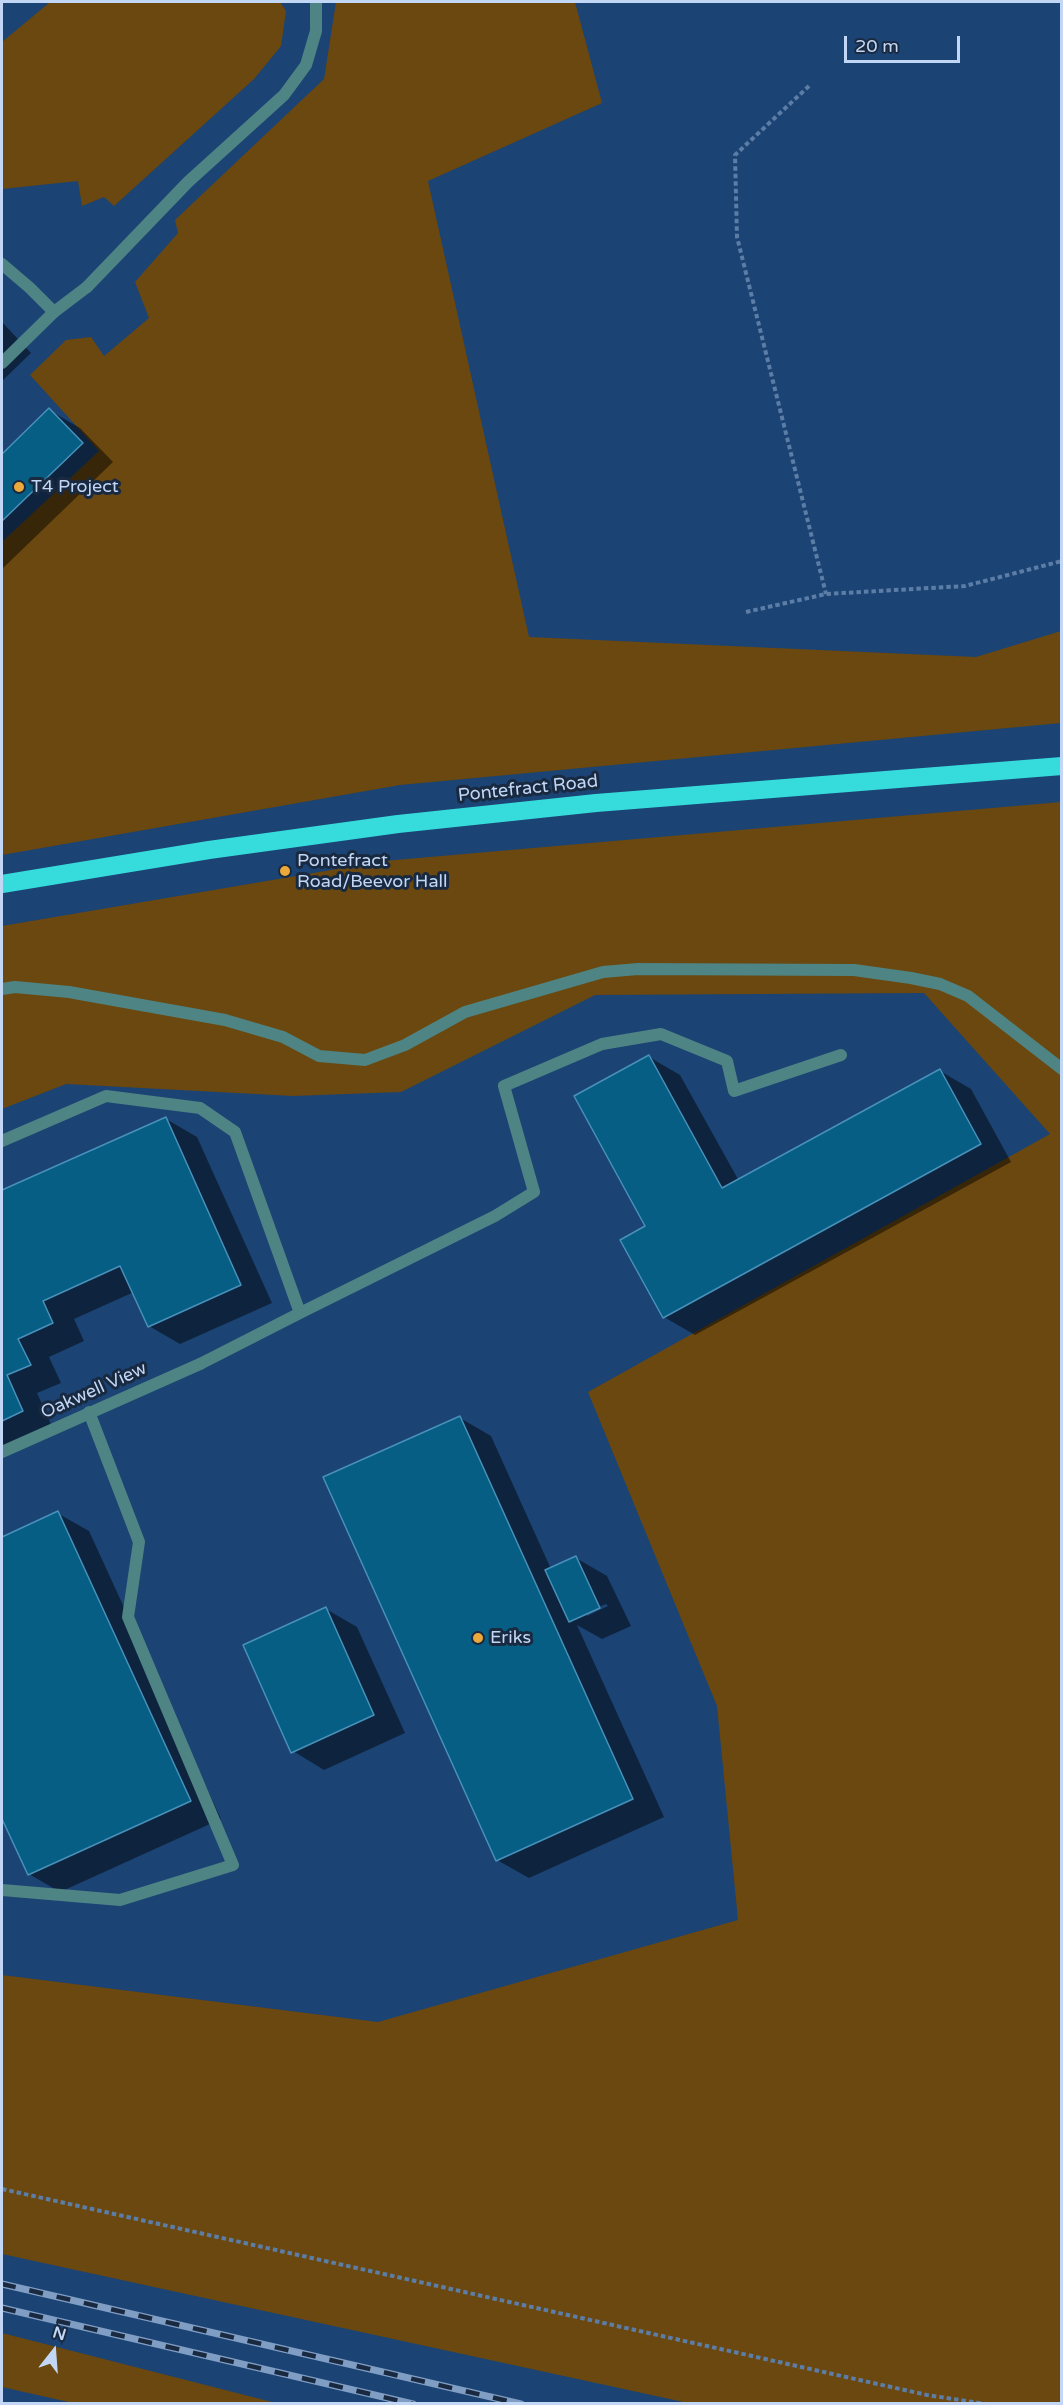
<!DOCTYPE html>
<style>
body{margin:0}
#map{position:relative;width:1063px;height:2405px;overflow:hidden;background:#1b4374;font-family:"Varela Round",sans-serif}
canvas{display:block}
.frame{position:absolute;inset:0;border:3px solid #c1d7f5;pointer-events:none}
.north{position:absolute;left:24px;top:2321px;width:60px;height:60px;-webkit-text-stroke:4px #192a40;paint-order:stroke;rotate:17deg;font-size:16px;font-weight:700;line-height:24px;text-align:center;color:#c1d7f5}
.north::after{content:'';display:block;margin:auto;width:21px;height:27px;background:#c1d7f5;clip-path:polygon(50% 0,100% 100%,50% 72%,0 100%)}
.scale{position:absolute;left:844px;top:36px;width:116px;height:27px;box-sizing:border-box;border:3px solid #c1d7f5;border-top:0;padding-left:8px;font-size:18px;line-height:21px;white-space:nowrap;color:#c1d7f5;-webkit-text-stroke:4px #192a40;paint-order:stroke}
</style>
<div id="map">
<canvas width="1063" height="2405"></canvas>
<div class="frame"></div>
<div class="north">N</div>
<div class="scale">20 m</div>
</div>
<script>
const ctx = document.querySelector('canvas').getContext('2d');
ctx.lineJoin = 'round';
function fillPath(path, color) { ctx.fillStyle = color; ctx.fill(path, 'evenodd'); }
const shape = rows => new Path2D(rows.map(r => 'M' + r).join(''));
function trace(path, color, width, dash) { ctx.strokeStyle = color; ctx.lineWidth = width; ctx.lineCap = dash ? 'butt' : 'round'; ctx.setLineDash(dash || []); ctx.stroke(path); }
function write(font, color, halo, rows, align = 'center') {
  ctx.font = font + ' "Varela Round",sans-serif'; ctx.lineWidth = 6; ctx.setLineDash([]); ctx.textBaseline = 'middle'; ctx.strokeStyle = halo; ctx.fillStyle = color; for (const [text, x, y, turn = 0] of rows) {
    ctx.save(); ctx.translate(x, y); ctx.rotate((+turn || 0) * Math.PI / 180); ctx.textAlign = isNaN(turn) ? turn : align; if (halo) ctx.strokeText(text, 0, 0); ctx.fillText(text, 0, 0); ctx.restore();
  }
}
fillPath(shape([
 [50,2,280,2,286,11,281,46,254,79,114,206,104,197,82,206,78,181,2,189,2,42],
 [336,2,575,2,602,103,428,181,529,637,976,657,1061,631,1061,723,400,785,2,855,2,542,99,451,30,375,66,340,91,337,104,356,149,318,135,282,178,233,175,220,324,79],
 [1061,802,1061,2403,688,2403,2,2254,2,1975,378,2022,738,1920,717,1706,588,1392,1050,1134,924,993,595,995,401,1092,293,1096,66,1084,2,1109,2,926,384,861],
 [2,2333,276,2403,73,2403,2,2387]
]), '#6a480f');
fillPath(shape([
 [2,322,31,353,2,381],
 [49,410,80,428,113,462,2,569,2,456],
 [649,1057,680,1075,739,1181,940,1071,971,1089,1011,1162,695,1335,664,1317,647,1227],
 [166,1119,197,1137,272,1303,180,1344,149,1326,134,1292,74,1319,84,1341,49,1357,61,1383,37,1393,53,1429,2,1452,2,1192],
 [460,1418,491,1436,551,1569,576,1558,607,1576,631,1626,602,1639,577,1625,664,1817,529,1878,497,1860],
 [606,1604,608,1606,587,1616,587,1612],
 [57,1513,89,1531,221,1819,60,1892,29,1874,2,1815,2,1539],
 [326,1609,357,1627,405,1733,324,1770,293,1751]
]), '#0007');
const building = shape([
 [49,408,83,443,2,521,2,454,49,408],
 [649,1055,722,1188,940,1069,981,1144,663,1318,620,1240,645,1226,574,1096,649,1055],
 [166,1117,241,1285,148,1327,120,1266,43,1301,53,1323,18,1339,31,1365,7,1375,23,1411,2,1421,2,1190,166,1117],
 [460,1416,633,1799,496,1861,323,1477,460,1416],
 [58,1511,191,1801,28,1875,2,1819,2,1537,58,1511],
 [576,1556,600,1608,569,1622,545,1570,576,1556],
 [326,1607,374,1715,291,1753,243,1645,326,1607]
]);
fillPath(building, '#065e84');
trace(building, '#4891ba', 1.5);
trace(shape([
 [809,86,735,155,737,237,826,594],
 [746,612,826,594,965,586,1062,561],
 [2,2189,927,2395,986,2404]
]), '#5c7da6', 4, [4.5, 3]);
trace(shape([
 [2,264,30,288,54,312],
 [87,287,188,182,284,95,306,65,316,31,316,2],
 [2,989,15,987,69,992,225,1020,283,1037,319,1056,365,1060,405,1045,465,1012,603,972,638,969,854,970,911,978,940,984,968,996,1062,1069],
 [2,1141,106,1096,200,1108,235,1132,300,1313,200,1364],
 [300,1313,495,1216,534,1192,504,1086,602,1044,661,1034,727,1061,734,1091,841,1055],
 [2,1890,120,1900,233,1865,128,1617,139,1542,89,1412]
]), '#4e8484', 12);
trace(shape([
 [2,363,54,312,87,287],
 [2,1452,200,1364]
]), '#4e8484', 12);
trace(shape([
 [2,884,209,850,398,824,596,803,1062,766]
]), '#36dcdc', 18);
const rail = shape([
 [2,2284,521,2404],
 [2,2308,413,2404]
]);
trace(rail, '#809dc3', 7);
trace(rail, '#192a40', 4.5, [14]);
for (const [x, y, r, color] of [
 [19,487,6,"#eca93b"],
 [285,871,6,"#eca93b"],
 [478,1638,6,"#eca93b"]
]) { const dot = new Path2D(); dot.arc(x, y, r, 0, 2 * Math.PI); ctx.fillStyle = color; ctx.fill(dot); trace(dot, '#192a40', 2); }
write('18px', '#c1d7f5', '#192a40', [
 ["T4 Project",31,487],
 ["Pontefract",297,861],
 ["Road/Beevor Hall",297,882],
 ["Eriks",490,1638]
], 'left');
write('18px', '#c1d7f5', '#192a40', [
 ["Pontefract Road",528,789,-6],
 ["Oakwell View",94,1391,-24]
]);
</script>
